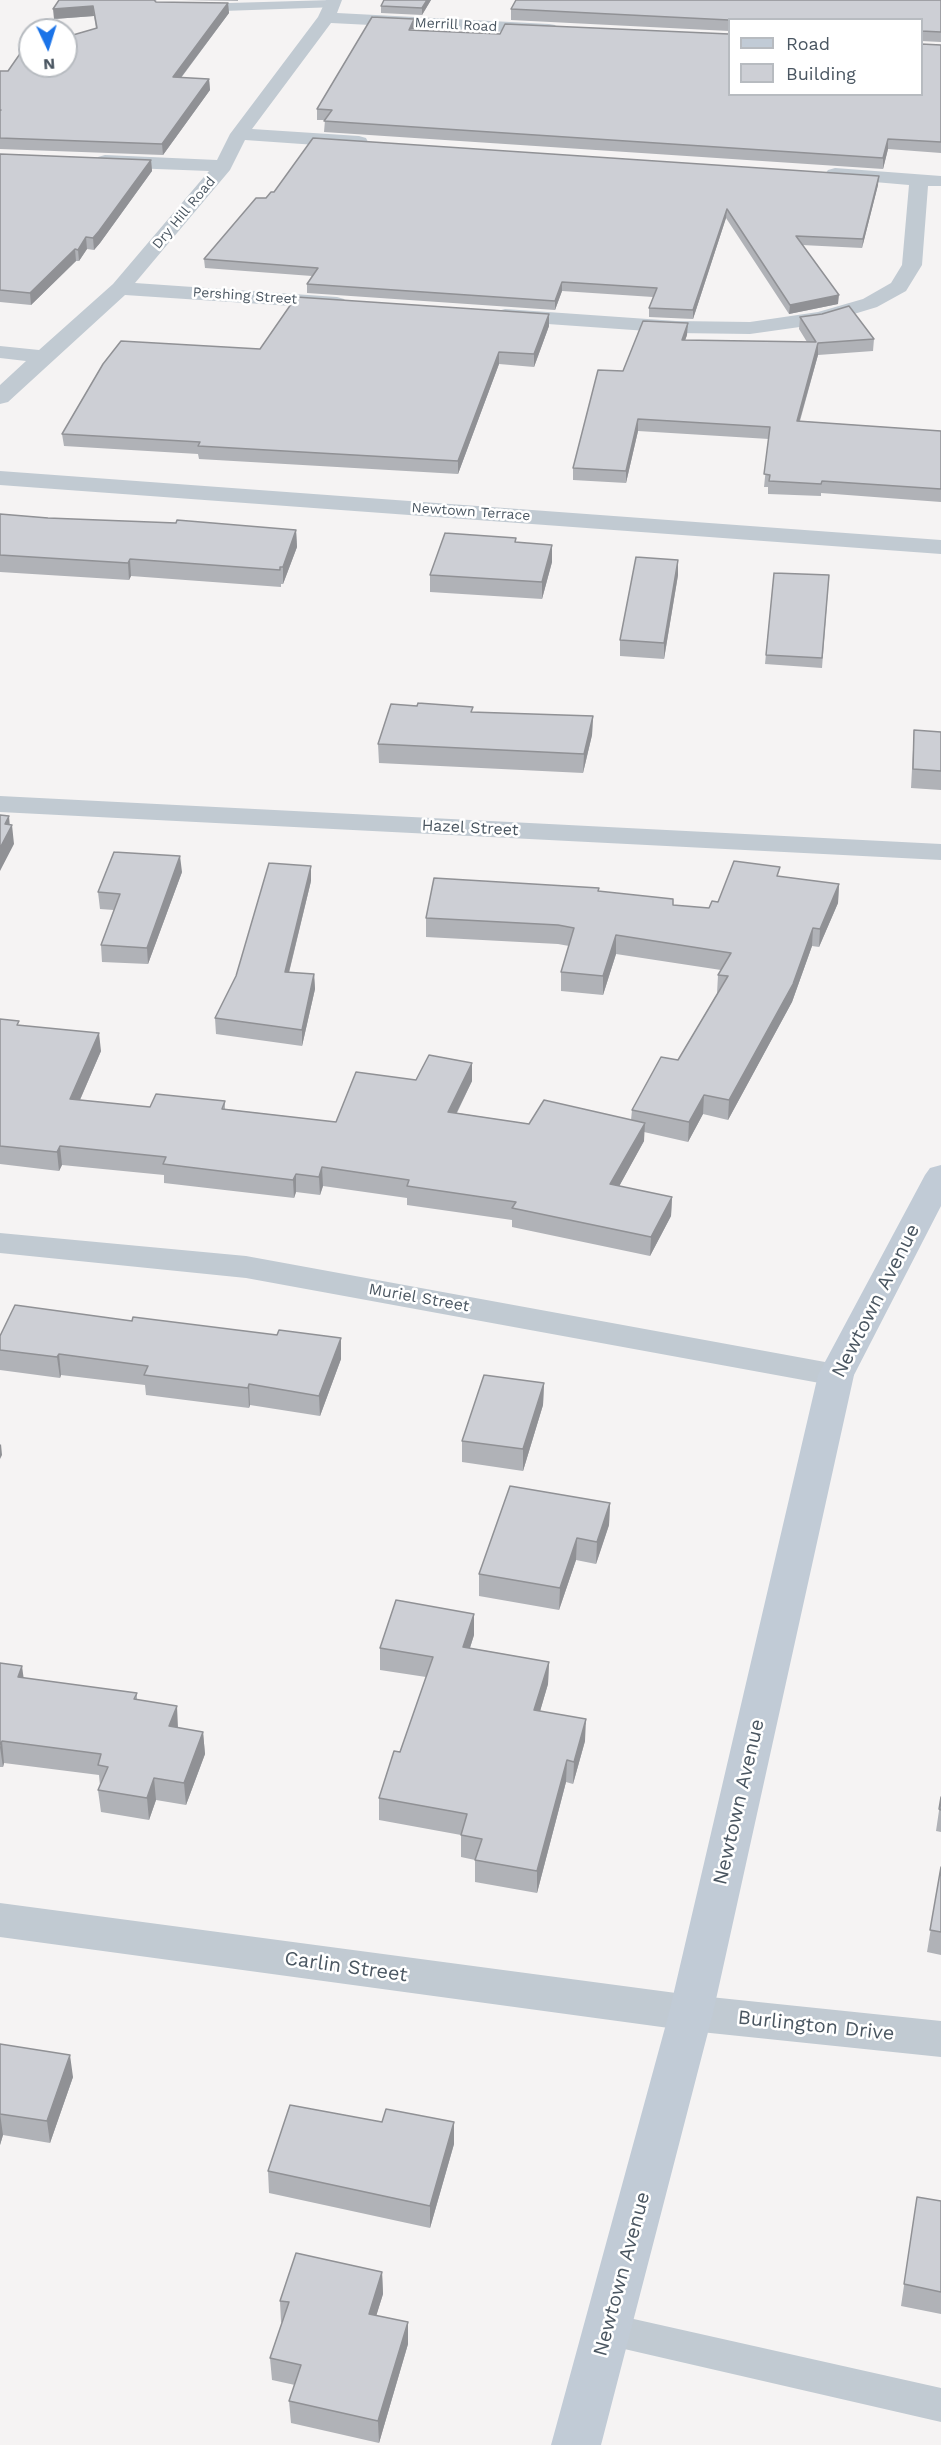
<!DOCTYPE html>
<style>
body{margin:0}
#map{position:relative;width:941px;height:2445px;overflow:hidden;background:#f5f3f3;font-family:"Work Sans",sans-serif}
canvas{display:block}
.legend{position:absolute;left:728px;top:18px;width:195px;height:78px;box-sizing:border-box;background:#fff;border:2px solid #b7bbc0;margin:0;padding:8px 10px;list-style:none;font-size:18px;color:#4a5661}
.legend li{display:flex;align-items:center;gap:12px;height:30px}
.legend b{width:30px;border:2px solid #b7bbc0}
.north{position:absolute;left:18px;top:18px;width:60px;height:60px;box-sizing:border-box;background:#fff;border:2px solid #b7bbc0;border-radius:50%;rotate:176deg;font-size:16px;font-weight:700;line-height:24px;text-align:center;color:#4a5661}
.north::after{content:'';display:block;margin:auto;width:21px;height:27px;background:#1a73e8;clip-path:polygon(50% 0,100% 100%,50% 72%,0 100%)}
</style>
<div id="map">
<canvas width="941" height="2445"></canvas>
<ul class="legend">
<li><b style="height:8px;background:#c1cbd6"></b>Road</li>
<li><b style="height:16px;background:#cdcfd5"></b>Building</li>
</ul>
<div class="north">N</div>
</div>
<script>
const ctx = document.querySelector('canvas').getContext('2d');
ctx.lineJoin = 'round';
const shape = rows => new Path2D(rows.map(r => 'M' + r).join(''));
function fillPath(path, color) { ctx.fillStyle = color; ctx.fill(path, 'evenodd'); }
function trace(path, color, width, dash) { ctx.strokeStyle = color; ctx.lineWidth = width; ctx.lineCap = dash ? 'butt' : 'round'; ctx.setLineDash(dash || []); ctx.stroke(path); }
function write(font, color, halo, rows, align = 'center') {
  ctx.font = font + ' "Work Sans",sans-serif'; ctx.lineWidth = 5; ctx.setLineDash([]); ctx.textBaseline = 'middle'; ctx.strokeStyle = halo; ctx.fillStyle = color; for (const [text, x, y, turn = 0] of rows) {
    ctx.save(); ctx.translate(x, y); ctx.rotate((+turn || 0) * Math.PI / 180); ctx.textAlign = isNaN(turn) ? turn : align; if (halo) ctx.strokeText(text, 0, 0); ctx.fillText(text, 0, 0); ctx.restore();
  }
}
fillPath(shape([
 [332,0,337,1,339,4,337,7,195,12,188,8,195,4,332,0],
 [607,2313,941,2388,941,2422,607,2345,594,2341,589,2329,594,2317,607,2313]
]), '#c1cad2');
fillPath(shape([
 [326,0,342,0,337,13,549,24,555,25,558,29,555,33,549,34,331,23,252,129,359,136,366,138,368,142,366,146,359,148,245,140,230,170,135,283,337,297,344,299,347,303,344,307,337,309,125,295,8,402,0,404,0,385,26,361,0,358,0,346,39,350,113,284,209,171,105,167,98,165,96,161,98,157,105,155,217,160,230,134,318,17,326,0],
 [835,168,941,176,941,186,928,186,922,265,906,291,877,307,821,324,750,334,676,333,505,321,498,319,495,315,498,311,505,309,676,321,750,322,818,312,863,299,891,283,902,265,909,185,828,178,825,174,828,170,835,168],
 [0,471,941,540,941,554,0,485,0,471],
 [0,796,941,844,941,860,0,812,0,796],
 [0,1233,246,1256,836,1364,848,1367,854,1375,848,1383,836,1386,246,1278,0,1253,0,1233],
 [0,1903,691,1995,941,2021,941,2057,691,2031,0,1937,0,1903]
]), '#c1cad2');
fillPath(shape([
 [941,1165,941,1206,854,1375,713,2013,601,2445,551,2445,669,2013,818,1375,925,1175,930,1168,941,1165]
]), '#c1cbd6');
fillPath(shape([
 [59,0,157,0,155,1,156,2,228,3,229,13,181,78,209,79,210,90,163,155,0,149,0,71,8,71,96,29,94,16,54,19],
 [181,0,238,0,238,1],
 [384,0,431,0,422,15,381,13,381,6],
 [941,0,941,42,921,41,729,20,729,31,511,20,511,9],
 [414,30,500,34,941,45,941,153,888,149,883,169,324,132,325,120,317,120,317,109],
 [0,154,151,160,152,171,100,243,94,250,87,249,79,261,76,261,31,305,0,302],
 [878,185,862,248,802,245,838,304,789,314,726,218,693,319,649,317,649,308,653,297,562,291,555,310,307,293,307,284,312,276,205,268,204,259],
 [549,314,549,326,534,367,499,364,458,474,199,459,198,454,64,446,62,434,260,349],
 [800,317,874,339,873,351,818,355,800,421,941,431,941,502,821,493,821,496,768,494,768,487,764,487,769,439,638,431,626,483,573,480,573,468,623,371,687,335,685,340,807,342,799,329],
 [0,514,48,518,296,530,297,547,283,584,281,584,281,587,131,576,129,580,0,572],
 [516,538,516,542,552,562,542,599,430,592,430,575],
 [678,560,678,575,664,659,620,656,620,640],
 [774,573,829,575,822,668,765,664],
 [473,712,593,716,592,735,583,773,379,763,378,744],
 [914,730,941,732,941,790,911,788],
 [182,872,148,964,102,962,101,945,114,910,100,909,98,892],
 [780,877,839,884,838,903,819,947,812,946,792,1002,728,1120,703,1114,688,1142,644,1132,644,1141,619,1186,672,1197,671,1216,650,1256,512,1227,512,1220,407,1205,407,1198,323,1186,320,1195,296,1192,294,1198,164,1183,164,1175,62,1165,59,1171,0,1164,0,1019,101,1051,80,1100,150,1107,225,1101,225,1109,336,1122,416,1080,472,1063,472,1081,457,1113,529,1124,631,1120,632,1110,678,1060,717,994,718,975,721,970,616,954,603,995,561,991,561,972,569,946,558,944,426,937,426,918,599,891,673,905,709,908,718,902],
 [311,881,289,973,314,974,315,989,302,1046,216,1034,215,1018],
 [0,1336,341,1359,320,1416,250,1405,249,1408,146,1395,145,1385,61,1375,60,1378,0,1370],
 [544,1383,543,1405,523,1471,462,1462,462,1441],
 [610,1503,609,1525,596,1564,576,1560,559,1610,479,1596,479,1574],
 [474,1635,470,1648,549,1662,548,1684,540,1711,585,1741,573,1784,566,1782,537,1893,475,1882,475,1860,461,1857,461,1835,379,1820,379,1798,400,1752,426,1677,380,1670,380,1648],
 [0,1663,24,1678,137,1693,137,1700,178,1728,203,1732,205,1754,186,1805,156,1800,149,1820,101,1812,98,1790,100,1786,99,1775,4,1763,3,1767,0,1767],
 [941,1797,941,1832,936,1831],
 [941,1867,941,1955,927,1952],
 [0,2044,73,2077,50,2143,3,2135,0,2145],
 [382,2122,454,2144,430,2228,269,2193,268,2171],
 [917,2197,941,2201,941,2314,901,2306],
 [382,2272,383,2294,376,2316,408,2344,379,2443,291,2423,289,2401,295,2385,272,2380,270,2358,282,2323,281,2322,280,2301]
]), '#b0b2b7');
fillPath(shape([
 [427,0,431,0,422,15,422,8],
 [228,3,229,13,173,88,173,77],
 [93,6,94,16,54,19,53,9],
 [414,19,415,29,409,30],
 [209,79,210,90,163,155,162,144],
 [888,139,888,149,883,169,883,158],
 [151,160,152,171,100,243,94,250,93,238],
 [879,176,878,185,862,248,863,239],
 [727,209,726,218,693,319,693,310],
 [86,237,87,249,79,261,78,250],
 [75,249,76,261,31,305,30,293],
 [562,282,562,291,555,310,555,301],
 [839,295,838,304,789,314,790,305],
 [549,314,549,326,534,367,534,354],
 [688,323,687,335,681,352,682,340],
 [818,343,818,355,796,433,797,421],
 [499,352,499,364,458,474,458,461],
 [638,419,638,431,626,483,626,471],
 [296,530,297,547,283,584,283,567],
 [552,545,552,562,542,599,542,582],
 [130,559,131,576,129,580,128,563],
 [678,560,678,575,664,659,664,643],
 [593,716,592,735,583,773,584,754],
 [9,816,10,828,12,825,14,844,0,871,0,848,5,824],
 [180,856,182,872,148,964,147,948],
 [311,866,311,881,285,988,285,972],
 [839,884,838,903,819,947,820,929],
 [813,928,812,946,792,1002,728,1120,729,1100],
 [616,935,616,954,603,995,603,976],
 [314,974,315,989,302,1046,302,1030],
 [99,1033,101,1051,72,1118,70,1099],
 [472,1063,472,1081,448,1130,448,1112],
 [704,1095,703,1114,688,1142,689,1122],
 [645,1123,644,1141,610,1203,610,1184],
 [60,1146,62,1165,59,1171,57,1152],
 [322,1167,323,1186,320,1195,319,1177],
 [296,1174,296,1192,294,1198,293,1180],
 [672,1197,671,1216,650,1256,651,1237],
 [341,1338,341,1359,320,1416,319,1396],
 [59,1354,61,1375,60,1378,57,1357],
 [544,1383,543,1405,523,1471,523,1449],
 [249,1384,250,1405,249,1408,248,1388],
 [1,1444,2,1455,0,1459,0,1445],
 [610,1503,609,1525,596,1564,597,1542],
 [577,1538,576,1560,559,1610,560,1588],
 [474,1614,474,1635,463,1669,463,1647],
 [549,1662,548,1684,534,1732,534,1710],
 [22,1666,25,1688,18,1677],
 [177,1706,178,1728,169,1726],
 [586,1719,585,1741,573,1784,574,1762],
 [203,1732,205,1754,186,1805,184,1783],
 [2,1741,4,1763,3,1767,0,1747],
 [567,1760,566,1782,537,1893,537,1871],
 [154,1778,156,1800,149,1820,147,1798],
 [70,2055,73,2077,50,2143,47,2121],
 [0,2113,3,2135,0,2145],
 [454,2122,454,2144,430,2228,430,2206],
 [382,2272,383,2294,370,2336,369,2314],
 [408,2322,408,2344,379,2443,378,2421]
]), '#909195');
const building = shape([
 [59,0,154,0,156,2,228,3,173,77,209,79,162,144,0,138,0,111,1,110,0,110,0,71,8,71,24,48,30,47,30,66,66,66,66,37,97,28,93,6,53,9,59,0],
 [384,0,427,0,422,8,381,6,384,0],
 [516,0,941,0,941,32,921,31,921,20,729,20,511,9,516,0],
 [372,17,414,19,409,30,500,34,505,24,729,34,729,94,921,94,921,44,941,45,941,142,888,139,883,158,324,121,332,110,317,109,372,17],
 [313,138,879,176,863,239,796,236,839,295,790,305,727,209,693,310,649,308,657,288,562,282,555,301,307,284,318,268,204,259,256,198,266,198,271,192,274,192,313,138],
 [0,154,151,160,99,231,93,238,86,237,78,250,75,249,30,293,0,290,0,154],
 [296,297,549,314,534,354,499,352,458,461,198,446,200,442,62,434,103,364,121,341,260,349,296,297],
 [849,306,874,339,818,343,797,421,941,431,941,489,822,481,821,484,769,481,770,475,764,474,770,427,638,419,626,471,573,468,598,370,623,371,643,321,688,323,682,340,816,342,800,317,822,314,849,306],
 [0,514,48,518,176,523,177,520,296,530,283,567,280,567,280,570,130,559,128,563,0,555,0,514],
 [445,533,516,538,515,542,552,545,542,582,430,575,445,533],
 [636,557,678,560,664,643,620,640,636,557],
 [774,573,829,575,822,658,766,655,774,573],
 [418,703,473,707,471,712,593,716,584,754,378,744,391,704,417,706,418,703],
 [914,730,941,732,941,771,913,769,914,730],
 [0,815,9,816,5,824,12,825,0,848,0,815],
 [114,852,180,856,147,948,101,945,120,894,98,892,114,852],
 [734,861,780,867,777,876,839,884,820,929,813,928,793,984,729,1100,704,1095,689,1122,632,1110,661,1057,678,1060,728,976,718,975,731,953,616,935,603,976,561,972,574,928,558,925,426,918,434,878,599,888,598,891,673,899,673,905,709,908,712,901,718,902,734,861],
 [269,863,311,866,285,972,314,974,302,1030,215,1018,236,976,269,863],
 [0,1019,19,1021,17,1025,99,1033,70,1099,150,1107,156,1094,225,1101,222,1109,336,1122,356,1072,416,1080,429,1055,472,1063,448,1112,529,1124,544,1100,645,1123,610,1184,672,1197,651,1237,512,1208,516,1202,407,1186,409,1180,322,1167,319,1177,296,1174,293,1180,163,1164,166,1157,60,1146,57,1152,0,1146,0,1019],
 [15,1305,132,1321,133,1317,277,1335,279,1330,341,1338,319,1396,249,1384,248,1388,144,1375,148,1366,59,1354,57,1357,0,1350,0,1336,15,1305],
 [484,1375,544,1383,523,1449,462,1441,484,1375],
 [510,1486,610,1503,597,1542,577,1538,560,1588,479,1574,510,1486],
 [396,1600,474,1614,463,1647,549,1662,534,1710,586,1719,574,1762,567,1760,537,1871,475,1860,482,1839,461,1835,467,1814,379,1798,394,1751,400,1752,433,1657,380,1648,396,1600],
 [0,1663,22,1666,18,1677,137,1693,134,1699,177,1706,169,1726,203,1732,184,1783,154,1778,147,1798,98,1790,108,1767,98,1765,101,1754,2,1741,0,1745,0,1663],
 [941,1797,941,1810,939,1809,941,1797],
 [941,1867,941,1932,930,1930,941,1867],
 [0,2044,70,2055,47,2121,0,2114,0,2044],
 [290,2105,382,2122,386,2109,454,2122,430,2206,268,2171,290,2105],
 [917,2197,941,2201,941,2292,904,2284,917,2197],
 [296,2253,382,2272,369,2314,408,2322,378,2421,289,2401,301,2365,270,2358,289,2302,280,2301,296,2253]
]);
fillPath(building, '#cdcfd5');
trace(building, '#909195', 1.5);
write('14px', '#4a5661', '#fff', [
 ["Merrill Road",456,25,3],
 ["Dry Hill Road",184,213,-50],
 ["Pershing Street",245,296,4],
 ["Newtown Terrace",471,512,4]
]);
write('16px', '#4a5661', '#fff', [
 ["Hazel Street",470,828,3],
 ["Muriel Street",419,1298,10]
]);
write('20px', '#4a5661', '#fff', [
 ["Newtown Avenue",876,1301,-63],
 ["Newtown Avenue",739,1802,-77],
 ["Carlin Street",346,1967,8],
 ["Burlington Drive",816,2026,6],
 ["Newtown Avenue",622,2274,-75]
]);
</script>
